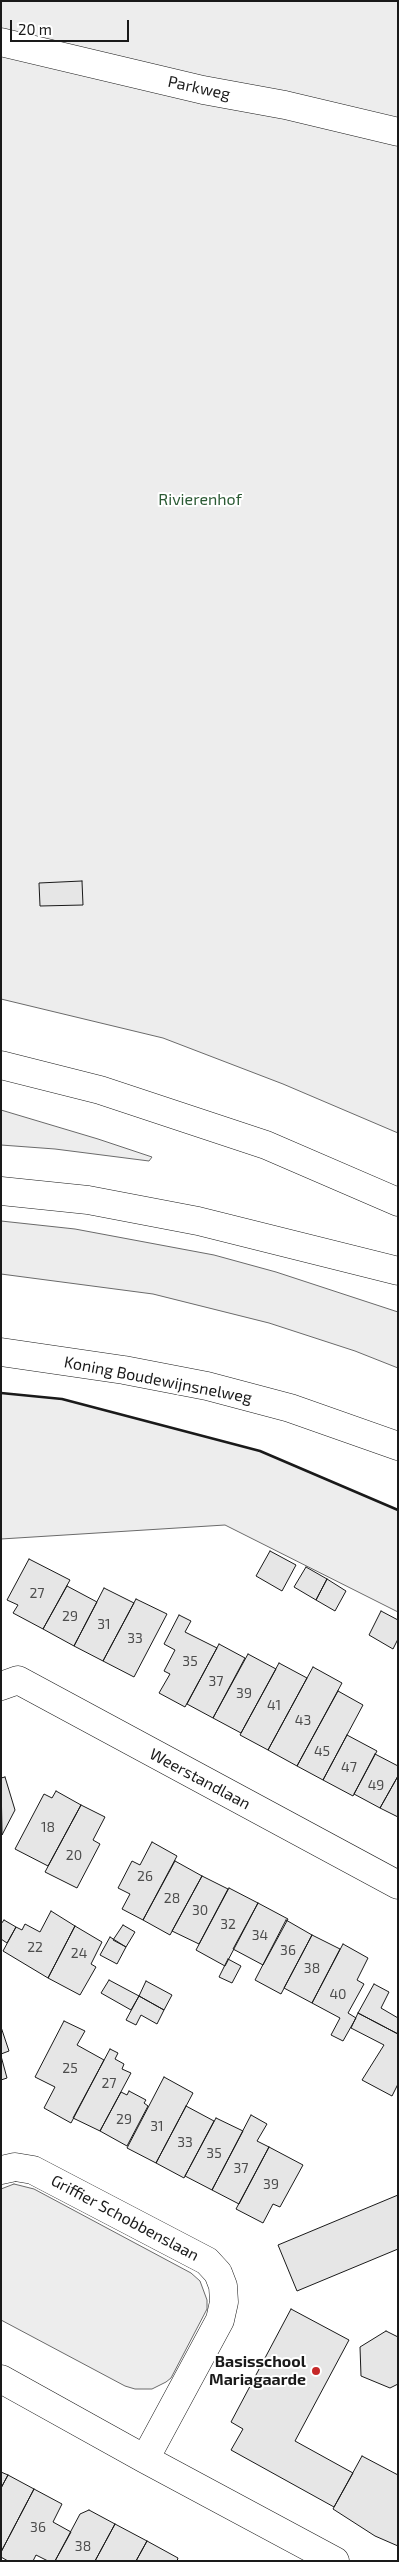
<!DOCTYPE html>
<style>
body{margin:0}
#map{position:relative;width:399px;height:2562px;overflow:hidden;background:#fff;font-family:"Exo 2",sans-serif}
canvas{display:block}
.frame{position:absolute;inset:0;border:2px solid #1a1a1a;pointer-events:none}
.scale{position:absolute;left:10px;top:20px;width:119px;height:22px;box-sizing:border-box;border:2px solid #1a1a1a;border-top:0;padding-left:6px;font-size:15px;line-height:18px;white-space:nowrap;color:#1a1a1a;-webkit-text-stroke:4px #fff;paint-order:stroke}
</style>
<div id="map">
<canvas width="399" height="2562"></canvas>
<div class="frame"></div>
<div class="scale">20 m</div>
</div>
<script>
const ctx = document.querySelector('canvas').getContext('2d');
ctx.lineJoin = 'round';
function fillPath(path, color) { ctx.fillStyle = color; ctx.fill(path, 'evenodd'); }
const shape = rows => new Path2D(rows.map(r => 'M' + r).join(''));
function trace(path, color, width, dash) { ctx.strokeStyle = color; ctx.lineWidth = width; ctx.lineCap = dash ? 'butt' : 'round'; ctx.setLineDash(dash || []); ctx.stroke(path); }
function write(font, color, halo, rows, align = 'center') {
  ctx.font = font + ' "Exo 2",sans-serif'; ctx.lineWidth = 4; ctx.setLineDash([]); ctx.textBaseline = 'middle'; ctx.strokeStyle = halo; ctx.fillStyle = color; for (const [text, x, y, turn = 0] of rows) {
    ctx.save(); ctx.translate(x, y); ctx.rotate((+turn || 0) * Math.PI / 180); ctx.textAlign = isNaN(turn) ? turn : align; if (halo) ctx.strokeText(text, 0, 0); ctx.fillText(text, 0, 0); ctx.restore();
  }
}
const built = shape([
 [1,1,398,1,398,1133,283,1084,163,1038,1,999,1,1],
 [1,1110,98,1139,152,1157,149,1161,55,1149,1,1145,1,1110],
 [1,1221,75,1229,214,1255,276,1272,398,1312,398,1368,355,1351,269,1323,153,1294,1,1274,1,1221],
 [1,1393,62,1399,260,1451,398,1510,398,1612,225,1525,1,1539,1,1393],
 [14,2184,34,2189,191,2273,200,2281,207,2300,207,2309,171,2378,166,2382,152,2389,135,2389,125,2386,1,2320,1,2189,14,2184]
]);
fillPath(built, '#ededed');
trace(built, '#6a6a6a', 1);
const building = shape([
 [82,881,83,905,40,906,39,883,82,881],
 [270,1551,296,1565,282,1591,256,1576,270,1551],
 [29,1559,70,1580,43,1629,13,1613,18,1605,7,1600,29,1559],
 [306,1567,327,1579,316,1600,294,1587,306,1567],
 [327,1579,346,1591,335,1611,316,1600,327,1579],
 [67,1586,97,1602,74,1646,43,1629,67,1586],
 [104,1588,134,1603,103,1661,74,1646,104,1588],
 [136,1599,167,1614,134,1677,103,1661,136,1599],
 [381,1611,398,1620,398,1639,393,1649,369,1635,381,1611],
 [179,1615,191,1621,185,1632,217,1648,185,1707,159,1693,170,1674,164,1671,175,1650,164,1644,179,1615],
 [219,1644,245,1658,213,1718,187,1704,219,1644],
 [248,1654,276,1669,241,1733,213,1718,248,1654],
 [279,1663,307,1678,268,1750,240,1735,279,1663],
 [313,1667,342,1683,297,1766,268,1750,313,1667],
 [338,1691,363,1705,323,1780,297,1766,338,1691],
 [347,1735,377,1751,353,1796,323,1780,347,1735],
 [375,1754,398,1766,398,1776,380,1808,354,1794,375,1754],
 [398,1776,398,1817,380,1808,398,1776],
 [5,1777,15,1810,2,1835,1,1778,5,1777],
 [56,1791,81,1805,48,1866,15,1849,44,1794,52,1798,56,1791],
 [81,1805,105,1817,93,1840,100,1844,77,1888,45,1872,81,1805],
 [152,1842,177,1856,143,1920,122,1909,130,1894,118,1888,132,1861,140,1865,152,1842],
 [175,1861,202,1876,170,1935,143,1920,175,1861],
 [202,1876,228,1889,199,1944,172,1931,202,1876],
 [229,1888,258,1903,225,1966,196,1950,229,1888],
 [258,1903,288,1919,263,1965,233,1949,258,1903],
 [51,1911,75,1926,48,1978,3,1951,16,1927,22,1930,25,1924,40,1932,51,1911],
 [4,1920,16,1927,7,1943,1,1939,1,1924,4,1920],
 [286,1920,312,1935,281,1994,255,1980,286,1920],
 [123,1925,135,1932,126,1947,113,1940,123,1925],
 [75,1926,102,1942,91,1964,96,1967,80,1995,48,1978,75,1926],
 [312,1935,340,1949,312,2003,284,1988,312,1935],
 [110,1937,126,1947,117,1964,100,1955,110,1937],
 [343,1944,368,1958,357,1980,364,1984,348,2013,356,2018,343,2041,331,2035,340,2018,312,2003,343,1944],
 [228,1959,241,1966,232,1983,219,1977,228,1959],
 [109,1980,139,1996,131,2010,101,1993,109,1980],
 [146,1981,172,1995,164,2010,139,1996,146,1981],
 [374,1984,389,1992,381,2008,398,2018,398,2034,358,2013,374,1984],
 [139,1996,164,2010,157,2024,141,2015,136,2025,126,2020,139,1996],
 [358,2013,398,2034,398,2084,392,2096,362,2080,384,2045,351,2028,358,2013],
 [64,2021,85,2031,77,2045,104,2060,71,2123,44,2108,55,2087,35,2077,64,2021],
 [1,2027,9,2051,1,2054,1,2027],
 [110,2049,118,2053,115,2059,124,2064,122,2069,131,2073,100,2131,73,2118,110,2049],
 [1,2056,7,2078,1,2080,1,2056],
 [164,2077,193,2093,156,2163,127,2148,164,2077],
 [129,2091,146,2100,144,2103,148,2106,127,2146,100,2131,121,2092,127,2095,129,2091],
 [186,2106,214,2121,184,2178,156,2163,186,2106],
 [251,2115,267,2124,257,2141,269,2147,239,2204,212,2190,251,2115],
 [216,2118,243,2131,212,2190,185,2176,216,2118],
 [269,2147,303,2165,280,2207,273,2204,263,2223,236,2209,269,2147],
 [398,2195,398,2249,297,2291,278,2245,398,2195],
 [291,2309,349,2340,295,2441,353,2473,334,2507,231,2450,243,2429,231,2422,291,2309],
 [386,2331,398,2337,398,2384,390,2388,361,2376,360,2347,386,2331],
 [362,2456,398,2475,398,2546,375,2536,333,2509,362,2456],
 [1,2472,8,2475,1,2488,1,2472],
 [8,2475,34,2489,1,2552,1,2488,8,2475],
 [34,2489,62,2504,53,2522,71,2532,55,2561,48,2561,36,2555,33,2561,8,2561,1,2557,1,2552,34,2489],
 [89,2510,115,2524,95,2561,55,2561,80,2514,89,2510],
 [115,2524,147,2541,136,2561,95,2561,115,2524],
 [147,2541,178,2558,177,2561,136,2561,147,2541]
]);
fillPath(building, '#e6e6e6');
trace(building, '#1a1a1a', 1);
const street = shape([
 [1,42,203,90,285,105,398,132],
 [1,1686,18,1680,398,1885],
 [1,2170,15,2167,33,2170,207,2261,218,2273,223,2286,224,2302,220,2320,145,2459],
 [1,2379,145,2459,335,2561]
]);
const highway = shape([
 [1,1065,100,1090,266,1145,398,1202],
 [1,1191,88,1200,198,1221,398,1271],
 [1,1352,124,1370,207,1386,290,1408,398,1446]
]);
trace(street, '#1a1a1a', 29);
trace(highway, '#1a1a1a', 29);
trace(street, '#fff', 28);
trace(highway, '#fff', 28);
trace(shape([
 [1,1393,62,1399,260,1451,398,1510]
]), '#1a1a1a', 2.5);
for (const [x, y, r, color] of [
 [316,2371,5,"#c62828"]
]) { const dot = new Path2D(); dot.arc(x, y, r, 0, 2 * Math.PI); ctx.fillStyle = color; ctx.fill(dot); trace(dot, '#fff', 2); }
write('14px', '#4d4d4d', null, [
 ["27",37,1593],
 ["29",70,1616],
 ["31",104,1624],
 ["33",135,1638],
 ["35",190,1661],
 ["37",216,1681],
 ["39",244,1693],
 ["41",274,1705],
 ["43",303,1720],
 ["45",322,1751],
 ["47",349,1767],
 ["49",376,1785],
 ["18",48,1827],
 ["20",74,1855],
 ["26",145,1876],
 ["28",172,1898],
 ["30",200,1910],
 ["32",228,1924],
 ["34",260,1935],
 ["22",35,1947],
 ["36",288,1950],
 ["24",79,1953],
 ["38",312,1968],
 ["40",338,1994],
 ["25",70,2068],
 ["27",109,2083],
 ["29",124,2119],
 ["31",157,2126],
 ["33",185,2142],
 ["35",214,2153],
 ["37",241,2168],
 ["39",271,2184],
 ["36",38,2527],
 ["38",83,2546]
]);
write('16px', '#1a1a1a', '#fff', [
 ["Parkweg",199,88,12],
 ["Koning Boudewijnsnelweg",158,1380,11],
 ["Weerstandlaan",200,1779,28],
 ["Griffier Schobbenslaan",125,2218,28]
]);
write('16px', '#2b5a34', '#fff', [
 ["Rivierenhof",200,500]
]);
write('bold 16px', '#1a1a1a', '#fff', [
 ["Basisschool",306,2362],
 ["Mariagaarde",306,2380]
], 'right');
</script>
